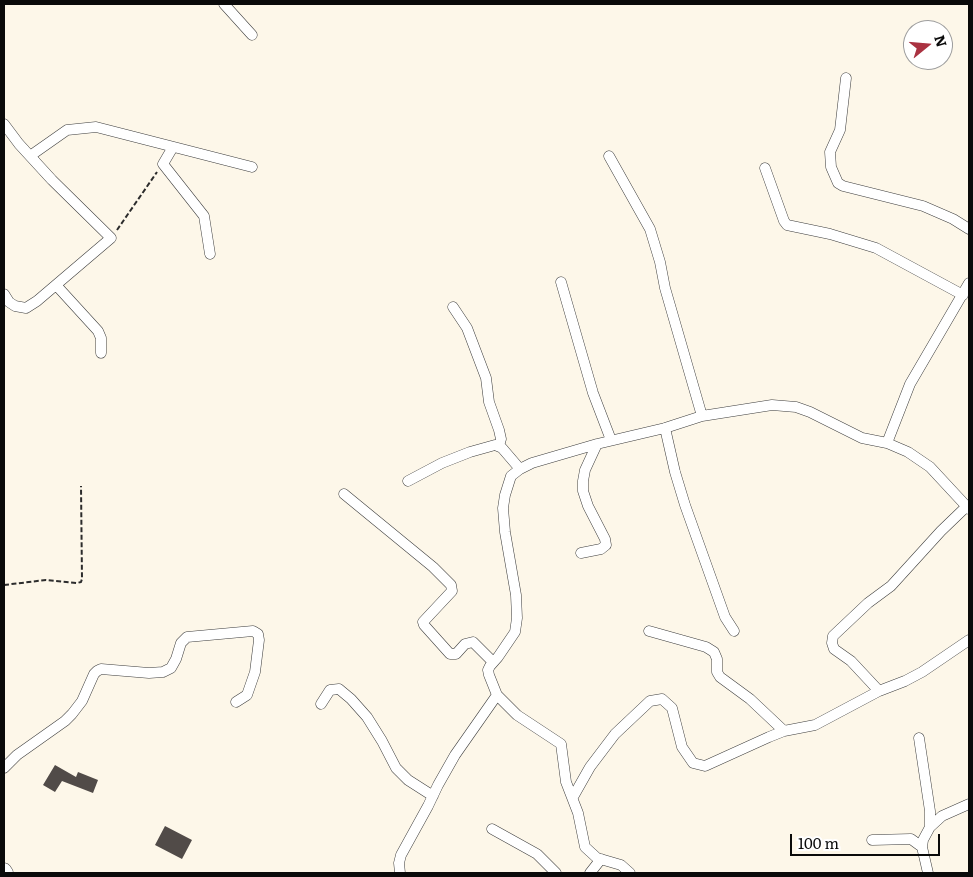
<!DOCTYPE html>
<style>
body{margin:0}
#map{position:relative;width:973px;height:877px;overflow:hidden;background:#fdf7e9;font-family:Literata,serif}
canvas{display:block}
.frame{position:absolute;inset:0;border:5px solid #0a0a0a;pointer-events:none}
.north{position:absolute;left:903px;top:20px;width:50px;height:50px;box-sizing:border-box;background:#fff;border:1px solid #9d9d9d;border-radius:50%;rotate:73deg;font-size:14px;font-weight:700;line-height:20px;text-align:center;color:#0a0a0a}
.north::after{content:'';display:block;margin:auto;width:18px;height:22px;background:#aa3241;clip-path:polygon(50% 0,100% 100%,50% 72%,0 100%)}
.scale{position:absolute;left:790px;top:834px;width:150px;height:22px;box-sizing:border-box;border:2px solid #0a0a0a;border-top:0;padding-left:6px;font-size:15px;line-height:18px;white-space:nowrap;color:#0a0a0a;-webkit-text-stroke:4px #fff;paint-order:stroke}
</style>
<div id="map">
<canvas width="973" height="877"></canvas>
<div class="frame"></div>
<div class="north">N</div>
<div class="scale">100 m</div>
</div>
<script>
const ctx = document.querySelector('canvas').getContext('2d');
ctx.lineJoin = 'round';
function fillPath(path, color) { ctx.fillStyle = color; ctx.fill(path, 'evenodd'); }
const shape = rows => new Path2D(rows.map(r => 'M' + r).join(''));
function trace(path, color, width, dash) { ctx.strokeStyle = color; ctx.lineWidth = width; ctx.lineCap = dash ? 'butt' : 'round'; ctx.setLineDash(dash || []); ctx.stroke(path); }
fillPath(shape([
 [55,765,76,777,78,772,98,780,93,793,62,781,55,792,43,785],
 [165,826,192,840,182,859,155,845]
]), '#514b48');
const minor = shape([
 [224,4,252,35],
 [846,78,840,130,830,152,831,167,838,183,843,186,923,206,953,219,969,229],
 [4,124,19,144,52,180,111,238,37,301,26,308,15,306,9,302,4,294],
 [173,147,163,164,204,216,210,254],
 [30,156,67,130,96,127,252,167],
 [609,156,650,229,660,262,665,288,702,416],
 [765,168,784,221,787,225,830,234,876,248,963,295],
 [561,282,593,393,611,440],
 [56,285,98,331,101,338,101,353],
 [453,307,467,328,486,378,489,402,499,430,501,439,499,446],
 [665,428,675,472,685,505,725,617,734,631],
 [887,443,910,384,969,283],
 [408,481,442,463,470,452,495,445,502,448,520,469],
 [344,494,433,567,451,585,452,591,423,622,424,625,450,654,456,654,465,644,473,642,493,662],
 [581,553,601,549,606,545,605,539,588,506,583,491,583,481,585,470,597,444],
 [649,631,706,647,714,652,717,659,717,672,720,677,750,699,784,731],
 [879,691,851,661,834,649,832,643,833,636,868,603,891,586,941,531,967,506],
 [497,695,517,715,561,744,566,782,578,813,585,847,597,858,621,865,630,873],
 [321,704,330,690,339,689,351,699,367,717,382,741,396,768,408,780,433,796],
 [919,738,930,811,930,827],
 [4,768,17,755,65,721,72,714,82,701,94,674,97,671,101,669,149,673,163,672,171,668,176,659,181,643,187,637,253,631,258,634,259,640,255,672,247,695,236,702],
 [573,797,590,767,615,734,650,701,662,699,672,708,682,747,693,763,705,766,769,737,784,731,815,725,879,691,905,681,922,672,969,640],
 [492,829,537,854,556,873],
 [872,840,911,839,922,847],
 [400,873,399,863,401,855,428,806,438,785,455,755,497,695,489,675,488,670,490,666,498,657,515,632,517,618,516,595,505,532,503,508,505,495,511,476,520,469,532,463,597,444,665,428,702,416,772,405,796,407,810,412,862,438,887,443,908,452,930,467,969,509],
 [590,873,601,859],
 [928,873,922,847,923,840,930,827,942,816,969,804]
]);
const tertiary = shape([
 [4,870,6,873]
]);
trace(minor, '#3d3d3d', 11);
trace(tertiary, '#3d3d3d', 15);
trace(shape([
 [117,230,157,172],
 [4,585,46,580,77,583,81,582,82,579,81,486]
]), '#2c2c2c', 2, [5, 2.5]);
trace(minor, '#fff', 10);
trace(tertiary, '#fff', 14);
</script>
